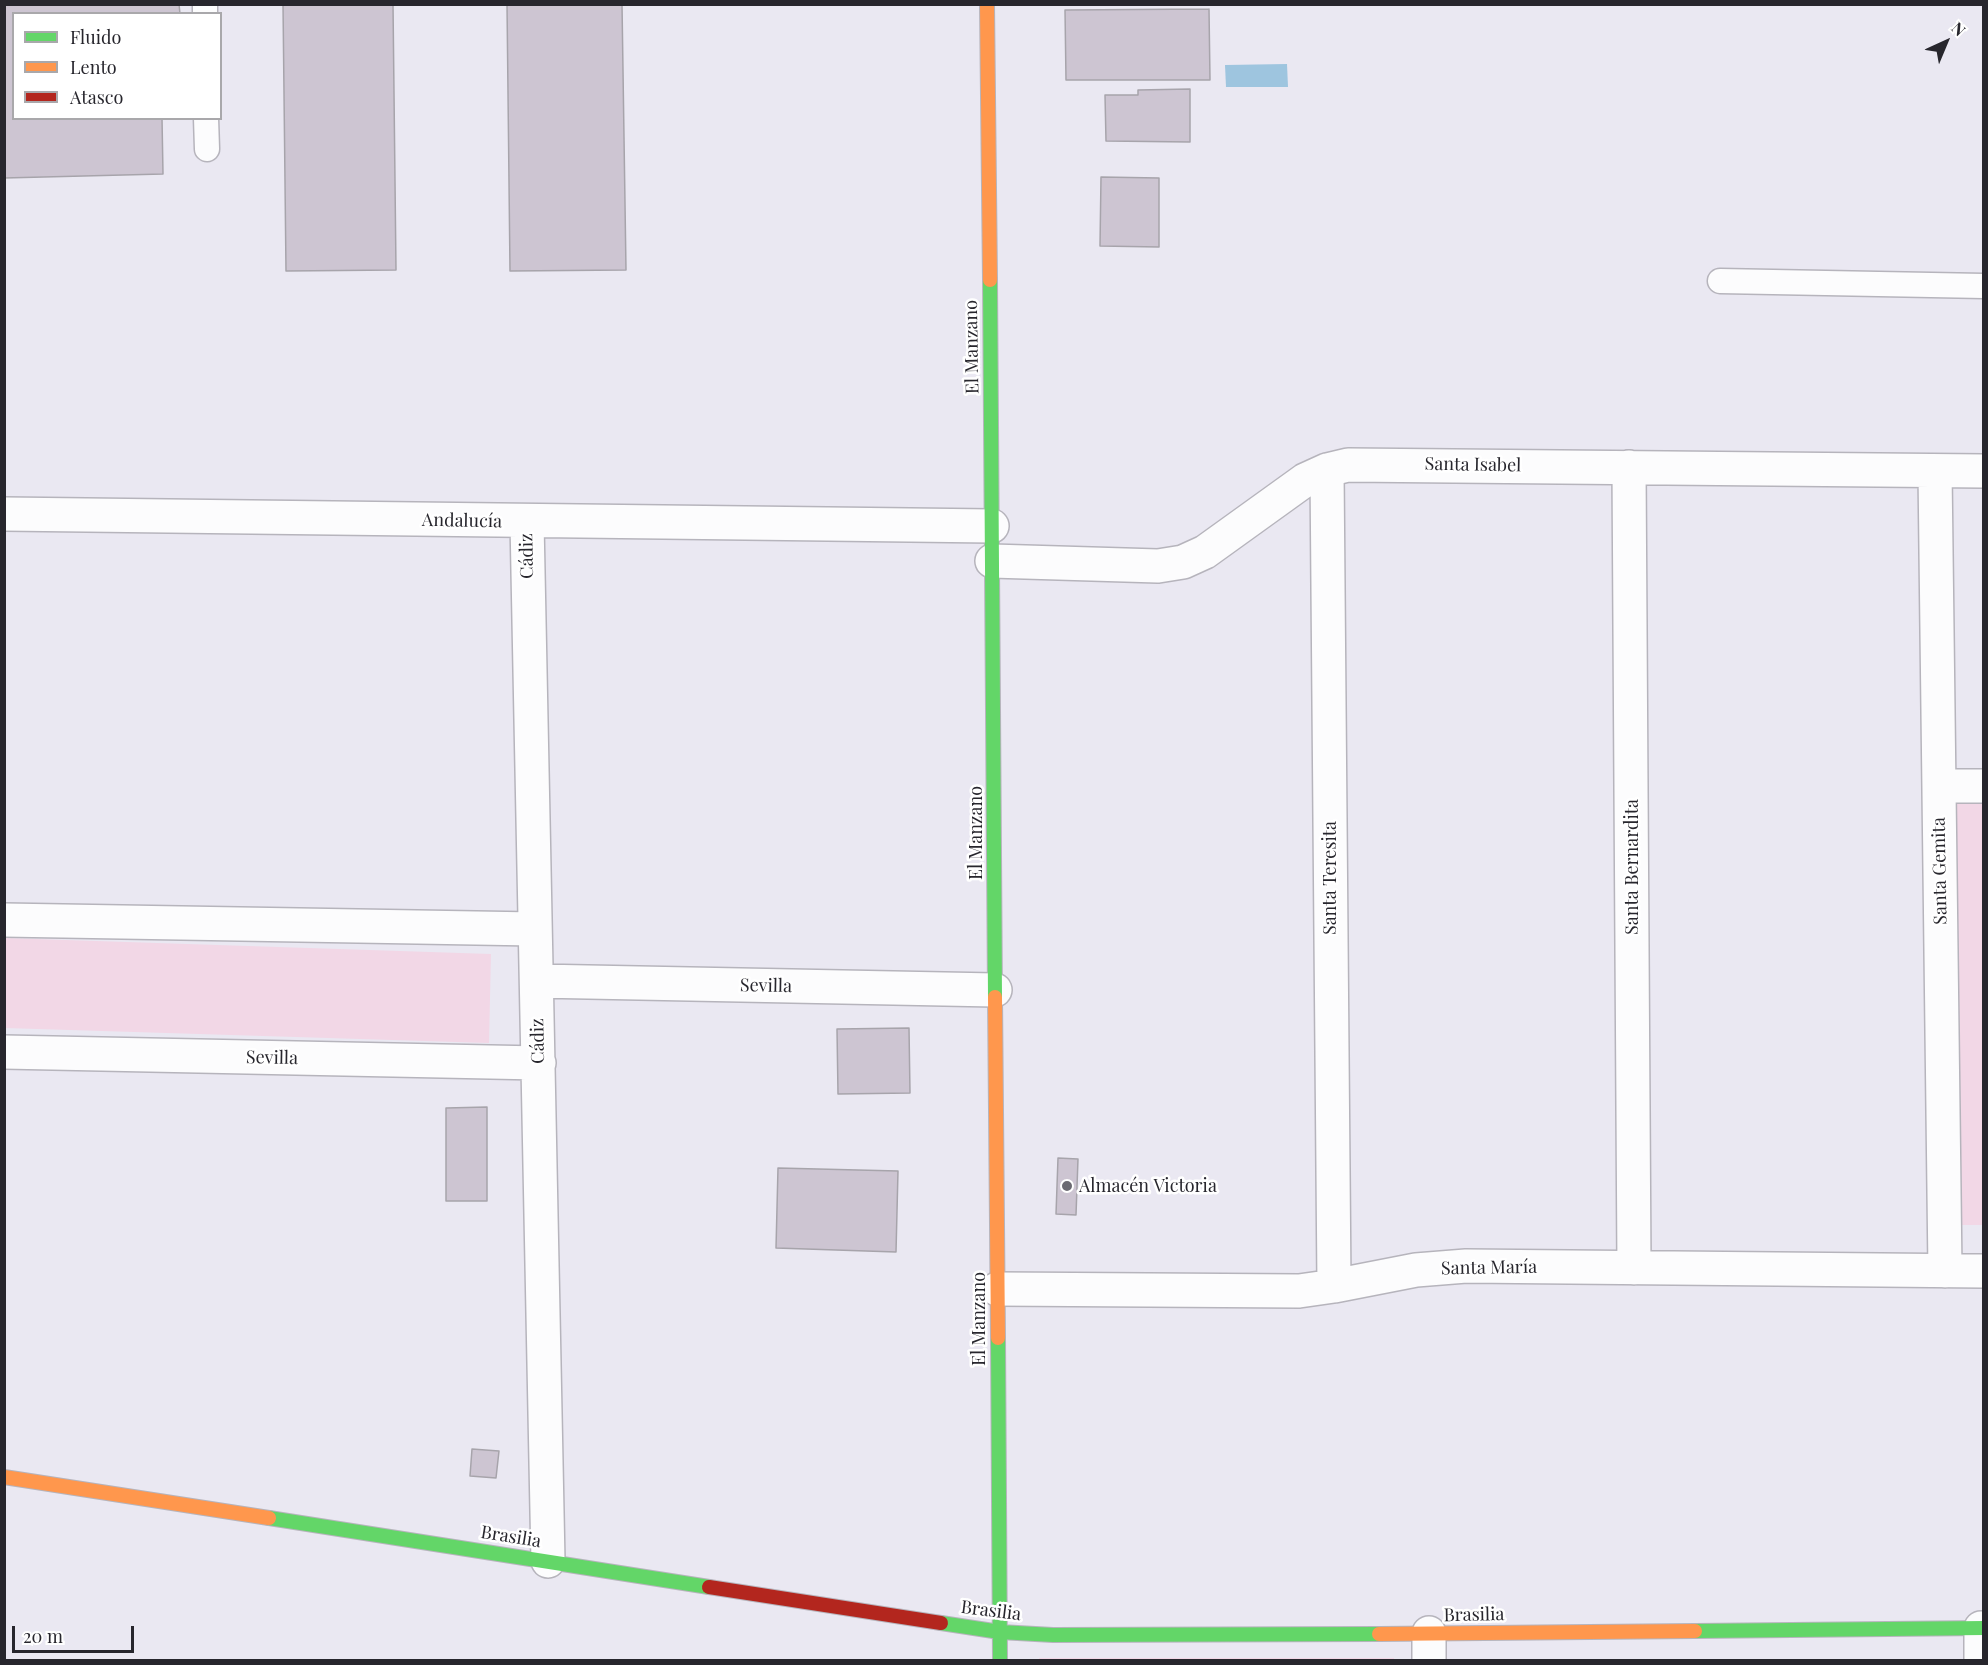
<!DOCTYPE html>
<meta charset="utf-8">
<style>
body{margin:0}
#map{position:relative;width:1988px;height:1665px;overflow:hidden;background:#eae8f2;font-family:"Playfair Display",serif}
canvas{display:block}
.frame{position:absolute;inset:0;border:6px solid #27262d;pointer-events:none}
.legend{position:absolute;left:12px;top:12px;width:210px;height:108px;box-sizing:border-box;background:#fff;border:2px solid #a9a8ab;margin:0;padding:8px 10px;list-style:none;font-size:18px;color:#27262d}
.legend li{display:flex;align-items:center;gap:12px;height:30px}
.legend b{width:30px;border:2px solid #a9a8ab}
.north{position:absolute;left:1916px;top:12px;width:60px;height:60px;-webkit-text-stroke:4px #fff;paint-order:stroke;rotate:44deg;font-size:16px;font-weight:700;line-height:24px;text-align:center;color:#27262d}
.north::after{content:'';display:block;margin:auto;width:21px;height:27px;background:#27262d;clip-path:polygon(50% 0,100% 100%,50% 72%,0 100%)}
.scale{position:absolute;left:12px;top:1626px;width:122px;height:27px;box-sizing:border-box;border:3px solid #27262d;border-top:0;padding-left:8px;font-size:18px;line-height:21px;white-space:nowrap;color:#27262d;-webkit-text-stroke:4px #fff;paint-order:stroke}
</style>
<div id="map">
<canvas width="1988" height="1665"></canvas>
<div class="frame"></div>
<ul class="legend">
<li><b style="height:8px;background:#63d668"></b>Fluido</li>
<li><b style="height:8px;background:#ff974d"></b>Lento</li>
<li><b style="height:8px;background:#b3261e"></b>Atasco</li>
</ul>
<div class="north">N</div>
<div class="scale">20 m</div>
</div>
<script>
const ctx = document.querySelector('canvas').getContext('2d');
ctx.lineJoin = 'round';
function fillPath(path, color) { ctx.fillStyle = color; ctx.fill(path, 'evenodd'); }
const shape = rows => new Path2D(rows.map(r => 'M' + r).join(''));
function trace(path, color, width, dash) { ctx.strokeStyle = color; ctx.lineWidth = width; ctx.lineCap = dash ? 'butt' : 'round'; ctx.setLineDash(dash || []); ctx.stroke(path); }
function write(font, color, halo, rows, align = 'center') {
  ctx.font = font + ' "Playfair Display",serif'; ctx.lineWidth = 5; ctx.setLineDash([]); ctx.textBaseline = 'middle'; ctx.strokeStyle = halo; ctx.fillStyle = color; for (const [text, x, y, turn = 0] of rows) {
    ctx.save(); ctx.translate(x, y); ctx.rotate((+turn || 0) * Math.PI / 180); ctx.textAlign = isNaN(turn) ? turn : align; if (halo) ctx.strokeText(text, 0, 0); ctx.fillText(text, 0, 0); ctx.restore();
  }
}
fillPath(shape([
 [1953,801,1983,801,1983,1225,1957,1225],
 [5,938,491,954,489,1043,5,1028],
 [1039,1658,1394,1658,1394,1660,1039,1660],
 [1477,1659,1946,1659,1946,1660,1477,1660]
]), '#f2d7e6');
fillPath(shape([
 [1287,64,1288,87,1226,87,1225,65]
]), '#9ec5df');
const building = shape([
 [4,4,179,4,180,14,14,14,14,118,162,118,163,174,4,178,4,4],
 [283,4,393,4,396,270,286,271,283,4],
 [507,4,622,4,626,270,510,271,507,4],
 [1209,9,1210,80,1066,80,1065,10,1209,9],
 [1190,89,1190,142,1106,141,1105,95,1138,95,1138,90,1190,89],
 [1101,177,1159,178,1159,247,1100,246,1101,177],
 [909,1028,910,1093,838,1094,837,1029,909,1028],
 [487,1107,487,1201,446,1201,446,1108,487,1107],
 [1058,1158,1078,1159,1076,1215,1056,1214,1058,1158],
 [778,1168,898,1171,896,1252,776,1248,778,1168],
 [472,1449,499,1451,496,1478,470,1476,472,1449]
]);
fillPath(building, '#cdc5d2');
trace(building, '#a7a4ab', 1.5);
const lane = shape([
 [205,4,205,14],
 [206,118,207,149],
 [1720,281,1984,286]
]);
const street = shape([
 [1629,467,1634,1268],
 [1327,470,1334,1286],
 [1935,471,1945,1271],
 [4,514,992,526],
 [527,522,548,1561],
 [992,561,1158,566,1183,562,1205,552,1305,480,1327,470,1348,465,1984,471],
 [1939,786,1984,786],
 [4,920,535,929],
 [537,981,995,990],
 [4,1052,539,1063],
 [997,1289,1299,1291,1334,1286,1416,1270,1466,1266,1984,1271],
 [1981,1628,1981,1660],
 [1429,1633,1429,1660]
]);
const fast = shape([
 [990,280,995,997],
 [998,1338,1000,1660],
 [269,1518,709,1587],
 [941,1623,1000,1632,1053,1635,1379,1634],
 [1695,1631,1984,1628]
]);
const slow = shape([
 [987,4,990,280],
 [995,997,998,1338],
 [4,1477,269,1518],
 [1379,1634,1695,1631]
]);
const jam = shape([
 [709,1587,941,1623]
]);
trace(lane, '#b6b4bc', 27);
trace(street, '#b6b4bc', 36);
trace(fast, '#b6b4bc', 16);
trace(slow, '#b6b4bc', 16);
trace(jam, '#b6b4bc', 16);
trace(lane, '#fcfcfd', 24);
trace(street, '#fcfcfd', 33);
trace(fast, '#63d668', 14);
trace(slow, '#ff974d', 14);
trace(jam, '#b3261e', 14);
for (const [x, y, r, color] of [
 [1067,1186,6,"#6b6a72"]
]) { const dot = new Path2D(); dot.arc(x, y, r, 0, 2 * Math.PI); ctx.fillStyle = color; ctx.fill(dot); trace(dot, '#fff', 2); }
write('18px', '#27262d', '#fff', [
 ["El Manzano",972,347,-91],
 ["Santa Isabel",1473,465,1],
 ["Andalucía",462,521,1],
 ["Cádiz",527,556,-91],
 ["El Manzano",976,833,-90],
 ["Santa Bernardita",1632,867,-90],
 ["Santa Gemita",1940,871,-91],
 ["Santa Teresita",1330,878,-90],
 ["Sevilla",766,986,1],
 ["Cádiz",538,1041,-91],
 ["Sevilla",272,1058,1],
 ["Santa María",1489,1268,-1],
 ["El Manzano",979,1319,-90],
 ["Brasilia",511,1537,9],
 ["Brasilia",991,1611,7],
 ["Brasilia",1474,1615,-1]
]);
write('18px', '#27262d', '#fff', [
 ["Almacén Victoria",1079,1186]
], 'left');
</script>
